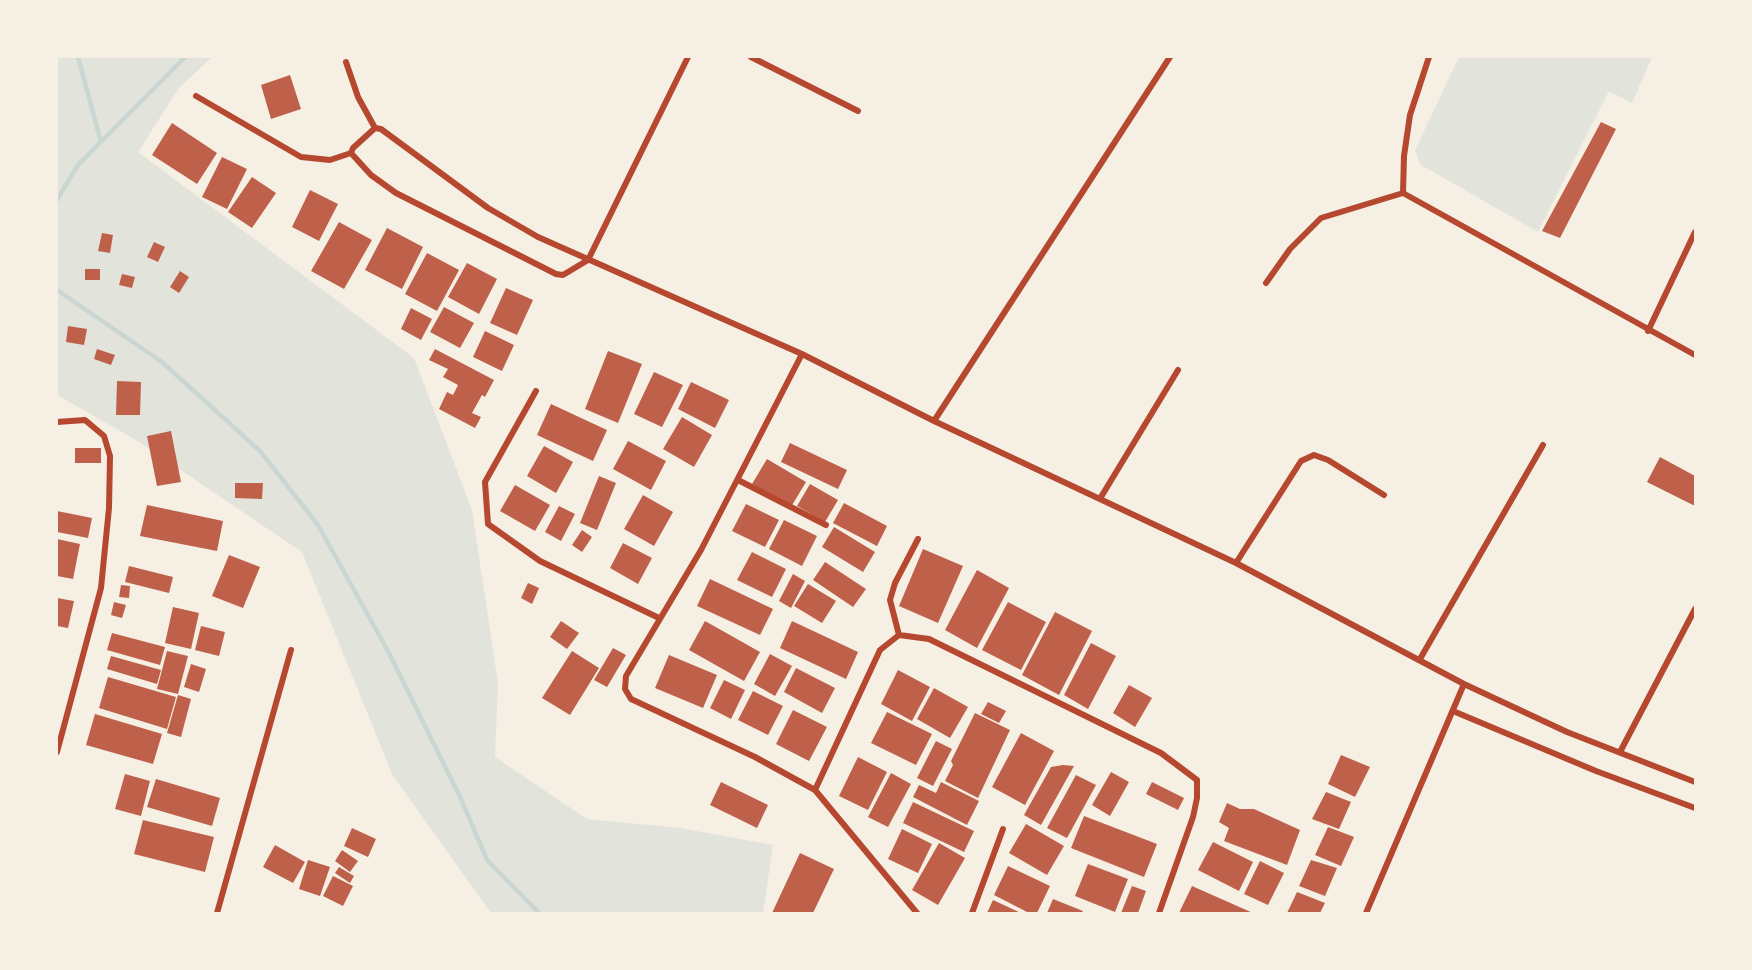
<!DOCTYPE html>
<style>
body{margin:0}
#map{position:relative;width:1752px;height:970px;overflow:hidden;background:#f6efe4;font-family:Inter,sans-serif}
canvas{display:block}
.frame{position:absolute;inset:0;border:58px solid #f6efe4;pointer-events:none}
</style>
<div id="map">
<canvas width="1752" height="970"></canvas>
<div class="frame"></div>
</div>
<script>
const ctx = document.querySelector('canvas').getContext('2d');
ctx.lineJoin = 'round';
function fillPath(path, color) { ctx.fillStyle = color; ctx.fill(path, 'evenodd'); }
const shape = rows => new Path2D(rows.map(r => 'M' + r).join(''));
function trace(path, color, width, dash) { ctx.strokeStyle = color; ctx.lineWidth = width; ctx.lineCap = dash ? 'butt' : 'round'; ctx.setLineDash(dash || []); ctx.stroke(path); }
fillPath(shape([
 [57,57,212,57,179,88,138,152,414,358,472,510,498,683,495,757,587,819,680,828,773,845,763,913,491,913,392,774,302,552,136,440,57,395],
 [1459,57,1652,57,1632,103,1609,91,1538,232,1421,165,1415,150]
]), '#e2e4dc');
trace(shape([
 [78,57,101,142],
 [57,200,78,165,185,57],
 [57,290,162,362,260,451,318,525,389,653,461,799,487,860,539,913]
]), '#c9d6d2', 4.5);
fillPath(shape([
 [290,75,301,109,271,119,261,85],
 [1601,122,1616,129,1560,238,1542,231],
 [172,123,217,153,197,184,152,155],
 [222,157,247,169,227,209,202,197],
 [252,177,276,193,252,228,228,212],
 [310,190,338,204,319,241,292,227],
 [339,222,372,240,344,289,311,271],
 [387,228,423,247,402,289,365,270],
 [102,233,113,235,110,253,98,251],
 [154,242,165,247,158,262,147,257],
 [427,253,459,270,437,311,405,294],
 [467,263,497,279,479,314,448,297],
 [85,269,100,269,100,280,85,280],
 [180,271,189,277,179,293,170,287],
 [122,274,135,277,132,288,119,285],
 [506,288,533,300,517,335,490,323],
 [444,307,474,323,460,348,430,332],
 [411,308,432,319,421,340,401,329],
 [68,326,87,329,84,345,66,342],
 [485,331,514,345,502,371,473,357],
 [97,349,115,355,111,365,94,359],
 [435,349,494,380,485,397,482,395,472,413,481,417,475,428,439,409,447,392,453,395,458,385,443,377,448,369,429,360],
 [608,351,642,364,618,423,585,409],
 [654,372,683,385,662,427,634,414],
 [117,381,141,382,140,415,116,415],
 [691,382,729,400,715,428,678,409],
 [551,404,607,430,593,461,537,435],
 [682,417,712,435,694,467,663,449],
 [171,431,181,482,157,486,147,436],
 [628,441,666,461,651,490,613,469],
 [790,443,847,470,838,489,781,462],
 [544,446,573,462,556,493,527,476],
 [75,448,101,448,101,463,75,463],
 [1660,457,1695,476,1695,506,1647,482],
 [767,459,806,482,791,507,752,484],
 [599,476,616,483,597,530,580,523],
 [235,483,263,483,262,499,235,498],
 [810,484,838,500,825,522,797,506],
 [515,485,550,505,535,531,500,511],
 [643,495,673,512,654,546,624,529],
 [844,503,887,526,877,546,833,523],
 [746,504,779,520,765,547,732,531],
 [147,505,223,521,217,551,140,536],
 [559,506,575,514,561,541,545,532],
 [57,511,92,518,88,538,57,532],
 [784,520,817,536,802,566,769,549],
 [834,527,875,552,863,572,822,547],
 [582,530,592,537,582,552,572,545],
 [57,539,80,544,73,579,57,576],
 [623,543,652,558,638,584,610,568],
 [923,549,963,566,938,623,899,606],
 [752,552,786,569,772,597,737,580],
 [229,555,260,567,243,608,212,596],
 [825,562,866,589,853,607,813,580],
 [129,566,173,577,169,593,125,582],
 [977,570,1009,588,977,648,945,630],
 [793,574,805,581,791,608,779,601],
 [710,579,773,609,760,635,697,606],
 [528,583,539,588,532,604,521,598],
 [808,584,836,601,822,623,794,606],
 [121,585,130,586,129,598,119,597],
 [57,598,74,601,68,628,57,626],
 [114,602,126,605,122,618,111,615],
 [1008,602,1046,622,1021,670,982,650],
 [173,607,199,613,191,649,165,643],
 [1055,612,1092,631,1059,695,1022,675],
 [561,621,579,633,567,649,550,637],
 [705,621,760,652,744,681,689,650],
 [792,621,858,652,846,679,780,648],
 [201,626,225,632,219,656,195,650],
 [112,633,165,647,160,665,107,650],
 [1091,643,1116,656,1088,709,1064,695],
 [613,648,626,655,607,687,594,680],
 [167,651,188,656,178,694,157,689],
 [572,651,599,668,570,715,542,698],
 [770,654,792,666,775,696,754,684],
 [669,655,717,675,703,708,655,688],
 [111,656,161,670,157,684,107,669],
 [191,664,206,669,199,692,184,687],
 [796,668,835,688,822,713,784,692],
 [898,670,930,687,912,721,881,704],
 [108,677,176,697,167,729,99,708],
 [724,680,745,690,731,719,710,708],
 [1129,685,1152,698,1135,727,1113,713],
 [934,688,968,707,950,738,917,719],
 [753,691,783,706,768,735,738,720],
 [178,695,191,699,181,737,167,733],
 [988,702,1006,711,999,723,981,714],
 [793,710,827,727,809,761,776,744],
 [887,712,932,734,916,765,871,743],
 [975,713,1010,730,978,798,945,781,953,765,951,761],
 [95,714,162,734,153,764,86,745],
 [1021,733,1054,751,1025,805,992,787],
 [936,741,952,749,933,786,917,778],
 [1341,755,1370,767,1355,797,1328,784],
 [858,757,887,772,868,810,839,796],
 [1063,765,1074,766,1041,825,1024,815,1051,767],
 [1111,772,1129,782,1110,816,1092,805],
 [891,773,911,784,888,827,868,817],
 [125,774,150,781,141,816,115,809],
 [1076,775,1096,785,1067,838,1047,828],
 [156,779,220,798,212,826,147,807],
 [721,782,768,805,757,828,710,805],
 [941,782,979,801,967,825,913,797,919,785,936,793],
 [1152,782,1184,798,1178,810,1146,794],
 [1326,792,1351,802,1339,829,1312,819],
 [913,802,974,831,964,852,903,823],
 [1227,803,1240,809,1254,809,1300,830,1287,865,1224,841,1229,828,1219,822],
 [1084,816,1157,844,1144,877,1071,848],
 [143,820,214,837,205,872,134,854],
 [1026,824,1064,846,1047,875,1009,853],
 [1328,827,1354,837,1341,866,1315,855],
 [352,828,376,839,368,857,344,846],
 [902,829,932,844,918,873,888,859],
 [1213,842,1253,862,1239,891,1198,870],
 [939,843,965,858,938,905,912,890],
 [275,845,305,862,293,883,263,867],
 [342,850,358,861,350,872,335,861],
 [800,853,834,869,813,913,772,913],
 [308,860,330,867,320,896,299,889],
 [1311,860,1337,868,1325,896,1299,886],
 [1260,861,1284,873,1268,905,1244,894],
 [1088,864,1128,879,1115,912,1075,896],
 [1008,866,1050,886,1037,913,1029,913,994,895],
 [339,867,354,876,350,883,335,873],
 [333,876,353,886,343,906,323,896],
 [1132,886,1146,891,1138,913,1121,913],
 [1192,886,1253,913,1179,913],
 [1297,892,1325,903,1320,913,1287,913],
 [1053,899,1083,911,1082,913,1047,913],
 [993,900,1021,913,987,913]
]), '#bf614a');
trace(shape([
 [751,57,858,111],
 [1429,57,1410,115,1404,156,1403,193,1695,355],
 [346,62,358,97,375,128,381,129,488,208,538,237,802,354,934,421,1236,563,1464,684,1567,732,1695,782],
 [196,96,301,157,330,160,351,153],
 [375,128,353,148,351,153,371,175,396,193,556,274,563,275,588,260],
 [588,260,688,57],
 [1266,283,1290,249,1321,218,1403,193],
 [1648,331,1695,232],
 [802,354,701,550,626,676,625,689,631,699,755,757,815,790,917,913],
 [536,391,485,482,488,524,540,561,659,618],
 [934,421,1170,57],
 [57,422,85,420,104,436,110,456,109,508,101,588,57,752],
 [738,480,826,525],
 [1101,497,1178,370],
 [1236,563,1301,461,1314,455,1328,460,1384,495],
 [899,635,890,600,895,583,918,539],
 [1420,659,1543,445],
 [1453,711,1596,771,1695,808],
 [1620,752,1695,609],
 [815,790,880,650,899,635,929,639,1161,753,1197,780,1197,798,1193,817,1159,913],
 [217,913,291,650],
 [972,913,1003,829],
 [1366,913,1464,684]
]), '#b5482f', 6);
</script>
